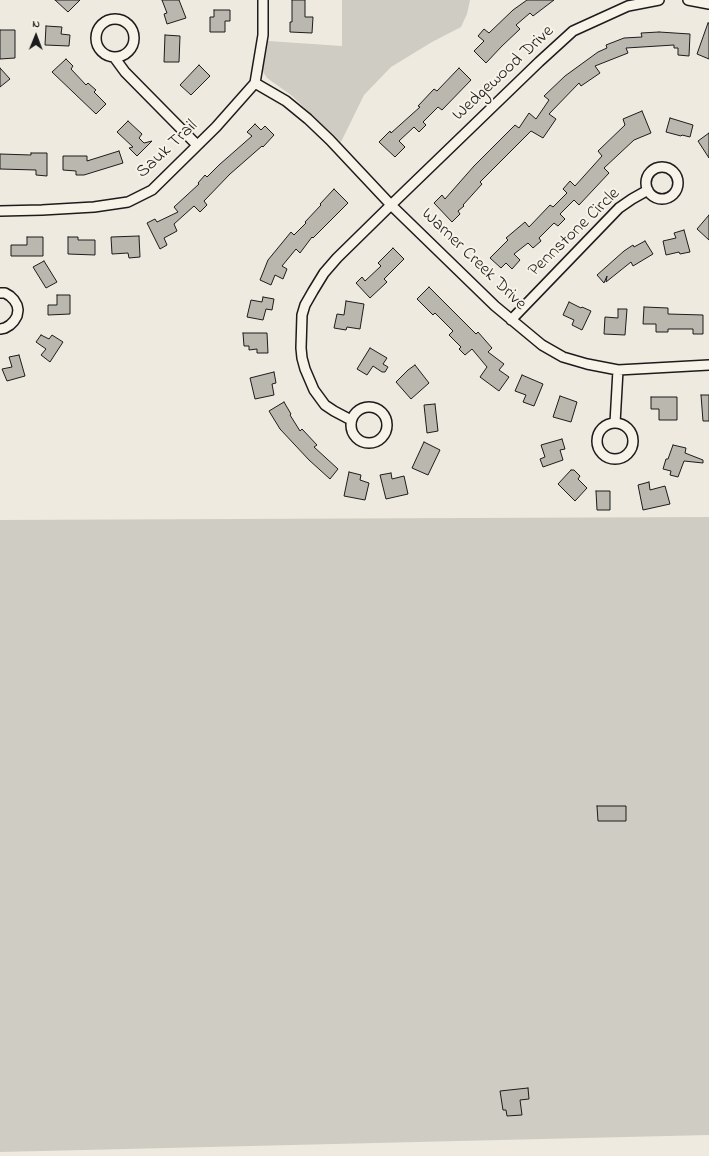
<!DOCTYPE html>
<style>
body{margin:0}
#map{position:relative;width:709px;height:1156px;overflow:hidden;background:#eeeae0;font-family:"Indie Flower",sans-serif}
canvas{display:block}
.north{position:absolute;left:16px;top:16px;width:40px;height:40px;-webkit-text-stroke:3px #f7f3e8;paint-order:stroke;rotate:1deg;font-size:11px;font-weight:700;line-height:16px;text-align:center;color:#1c1c1c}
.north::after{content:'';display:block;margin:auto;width:14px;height:18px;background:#1c1c1c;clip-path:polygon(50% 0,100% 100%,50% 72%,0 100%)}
</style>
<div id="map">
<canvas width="709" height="1156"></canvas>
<div class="north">N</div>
</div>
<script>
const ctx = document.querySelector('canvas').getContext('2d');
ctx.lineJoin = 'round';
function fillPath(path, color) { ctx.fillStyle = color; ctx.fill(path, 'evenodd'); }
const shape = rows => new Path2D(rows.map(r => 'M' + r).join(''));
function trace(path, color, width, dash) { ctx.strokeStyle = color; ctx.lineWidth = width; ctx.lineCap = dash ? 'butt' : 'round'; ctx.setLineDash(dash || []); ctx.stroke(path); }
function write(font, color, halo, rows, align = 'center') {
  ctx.font = font + ' "Indie Flower",sans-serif'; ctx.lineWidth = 4; ctx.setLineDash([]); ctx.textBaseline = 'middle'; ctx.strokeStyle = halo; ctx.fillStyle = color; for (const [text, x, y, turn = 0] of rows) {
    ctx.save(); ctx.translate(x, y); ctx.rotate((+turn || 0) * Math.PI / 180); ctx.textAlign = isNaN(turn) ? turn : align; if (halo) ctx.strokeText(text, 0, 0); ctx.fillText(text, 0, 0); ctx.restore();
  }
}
fillPath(shape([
 [342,0,470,0,467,14,461,27,432,42,391,67,364,95,341,142,291,95,267,78,263,72,263,64,266,54,268,41,342,46],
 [709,517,709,1135,0,1152,0,520]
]), '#cfccc3');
const building = shape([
 [55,0,80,0,68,12,55,0],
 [162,0,179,0,186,18,167,24,164,14,167,13,162,0],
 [292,0,305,0,305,17,313,17,312,33,290,32,290,22,292,22,292,0],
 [527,0,554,0,533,16,530,13,516,25,520,29,502,46,486,63,474,51,484,41,478,36,484,29,489,33,513,10,527,0],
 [214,10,230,10,230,21,225,21,225,32,210,32,210,17,214,17,214,10],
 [708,23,709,23,709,59,697,54,708,23],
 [46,26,62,27,61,34,70,35,69,46,45,45,46,26],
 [0,30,15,30,15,58,0,59,0,30],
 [659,32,690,34,689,56,678,55,678,48,674,48,674,45,626,48,628,53,595,66,600,73,581,86,579,83,549,114,556,119,543,138,531,131,480,182,482,184,463,205,464,206,458,211,460,214,452,222,434,203,442,195,445,199,474,166,515,125,519,128,529,113,536,119,549,100,544,96,565,76,598,52,607,48,606,45,624,38,642,37,641,33,659,32],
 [165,35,180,36,179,62,164,62,165,35],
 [66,59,73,66,71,69,86,85,88,83,96,90,94,92,106,104,96,114,52,72,66,59],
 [199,65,210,76,191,95,180,85,199,65],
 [0,68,10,79,0,87,0,68],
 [459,68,471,80,442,110,438,107,423,122,426,125,419,132,414,127,399,141,405,147,395,157,379,142,390,131,391,133,420,107,418,106,434,89,437,91,459,68],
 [642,111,651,133,634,140,604,168,609,173,579,205,574,200,560,214,565,219,558,226,554,223,539,238,541,241,533,248,528,243,514,254,520,260,512,269,506,263,501,268,490,258,508,240,506,238,525,222,529,227,550,205,553,207,567,193,563,189,570,181,575,186,602,156,598,151,625,125,623,119,642,111],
 [670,118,693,125,690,137,682,135,681,136,666,132,670,118],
 [128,121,142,134,139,138,144,143,152,141,137,156,129,148,133,147,117,132,128,121],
 [255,124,261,130,265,126,274,135,263,147,262,146,230,174,204,201,207,205,200,212,194,206,174,224,177,231,164,238,167,245,160,249,147,223,155,219,157,222,178,212,174,207,199,184,198,183,205,175,207,177,219,165,252,136,247,132,255,124],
 [709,133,709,158,698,141,709,133],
 [119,151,123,163,84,175,76,175,76,171,63,170,63,156,87,156,87,161,119,151],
 [31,153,47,153,47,176,36,175,36,170,0,169,0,154,31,155,31,153],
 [334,189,348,203,313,238,312,237,300,253,296,249,282,266,287,269,283,279,275,275,271,285,260,280,268,260,291,232,294,235,306,223,305,222,321,205,320,204,334,189],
 [709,215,709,240,697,229,709,215],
 [684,230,690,252,680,254,679,252,666,255,663,241,676,238,674,233,684,230],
 [139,236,140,257,129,258,128,253,112,254,111,237,139,236],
 [27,237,43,237,43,256,11,256,11,245,27,245,27,237],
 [68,237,78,237,78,240,95,240,95,255,68,254,68,237],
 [645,241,653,254,633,266,631,262,606,282,607,276,604,283,597,275,624,251,633,245,634,247,645,241],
 [393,248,404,259,384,279,387,282,370,298,356,283,362,277,365,281,381,266,378,263,393,248],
 [44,261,57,282,46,288,33,267,44,261],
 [429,287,476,334,478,332,492,348,488,352,504,364,499,370,509,377,499,391,480,377,487,367,472,349,465,355,459,349,461,347,449,335,453,331,435,313,433,315,417,299,429,287],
 [57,295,70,295,70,314,48,315,48,305,57,305,57,295],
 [263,297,274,299,272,310,266,309,263,320,247,317,251,300,262,302,263,297],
 [346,301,364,304,360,329,347,327,346,330,334,328,337,314,344,315,346,301],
 [569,302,581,308,582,307,591,311,582,330,572,325,574,320,563,315,569,302],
 [644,307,668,308,668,314,703,315,703,334,693,334,693,329,668,329,668,332,656,332,656,324,643,324,644,307],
 [618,309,627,309,625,335,604,334,605,317,618,318,618,309],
 [243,333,267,333,268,353,257,353,257,349,249,350,249,346,244,346,243,333],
 [41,335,49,339,52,335,63,342,50,362,41,355,46,349,36,342,41,335],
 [370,348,387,358,383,364,388,367,385,372,382,372,373,366,367,375,357,369,370,348],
 [19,355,25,376,7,381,2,369,12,367,9,357,19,355],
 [415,365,429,383,411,399,396,382,408,370,415,365],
 [274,372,276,383,272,384,274,395,255,399,250,378,274,372],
 [522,375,543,384,534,406,523,402,526,395,515,391,522,375],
 [701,395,709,395,709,421,703,421,701,395],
 [560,396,577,402,571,422,553,417,560,396],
 [651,397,677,397,677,420,659,420,659,409,651,409,651,397],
 [284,402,291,414,290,415,300,431,302,429,317,445,314,447,338,469,330,479,309,460,280,429,269,411,284,402],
 [435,404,438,431,427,433,424,405,435,404],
 [562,439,565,449,560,450,563,460,543,467,540,459,545,457,541,445,562,439],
 [424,442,440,450,428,475,412,468,424,442],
 [673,445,686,448,685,453,703,460,703,463,684,461,678,477,670,475,671,471,663,469,666,459,668,459,673,445],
 [571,470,574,470,580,476,578,479,587,488,575,501,558,484,571,470],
 [349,472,361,475,360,480,369,483,365,500,344,496,349,472],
 [391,473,392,479,404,476,408,494,386,499,380,475,391,473],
 [649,482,650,490,665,486,670,504,643,510,638,485,649,482],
 [596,491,610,491,610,510,597,510,596,491],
 [597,806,626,806,626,821,598,821,597,806],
 [528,1088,529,1099,520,1100,522,1115,507,1116,506,1110,503,1110,500,1091,528,1088]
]);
fillPath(building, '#bab7af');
trace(building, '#1c1c1c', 1);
const minor = shape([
 [688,0,709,4],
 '96 38a19 19 0 1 1 38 0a19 19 0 1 1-38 0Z',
 [114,57,125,72,197,145],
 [255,83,286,101,308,119,330,140,391,205,495,306,542,345,563,357,587,364,618,370,709,365],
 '646 183a16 16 0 1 1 32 0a16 16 0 1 1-32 0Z',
 [0,211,42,210,94,207,128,202,152,190,216,127,255,83,263,35,263,0],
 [0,293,5,293,10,296,14,300,17,305,18,310,17,316,14,321,10,325,5,328,0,329],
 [511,320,619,208,632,199,648,190],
 '351 425a18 18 0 1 1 36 0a18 18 0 1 1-36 0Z',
 [351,420,334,411,325,405,314,390,305,369,302,358,301,348,302,315,305,305,313,291,324,273,337,258,391,205,539,62,573,31,628,6,659,0],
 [615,423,618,370],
 '597 441a18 18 0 1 1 36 0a18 18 0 1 1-36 0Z'
]);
trace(minor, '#1c1c1c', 12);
trace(minor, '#f7f3e8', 9);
write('18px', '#1c1c1c', '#f7f3e8', [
 ["Wedgewood Drive",504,74,-43],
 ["Sauk Trail",168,150,-43],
 ["Pennstone Circle",575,233,-44],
 ["Warner Creek Drive",473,260,44]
]);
</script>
